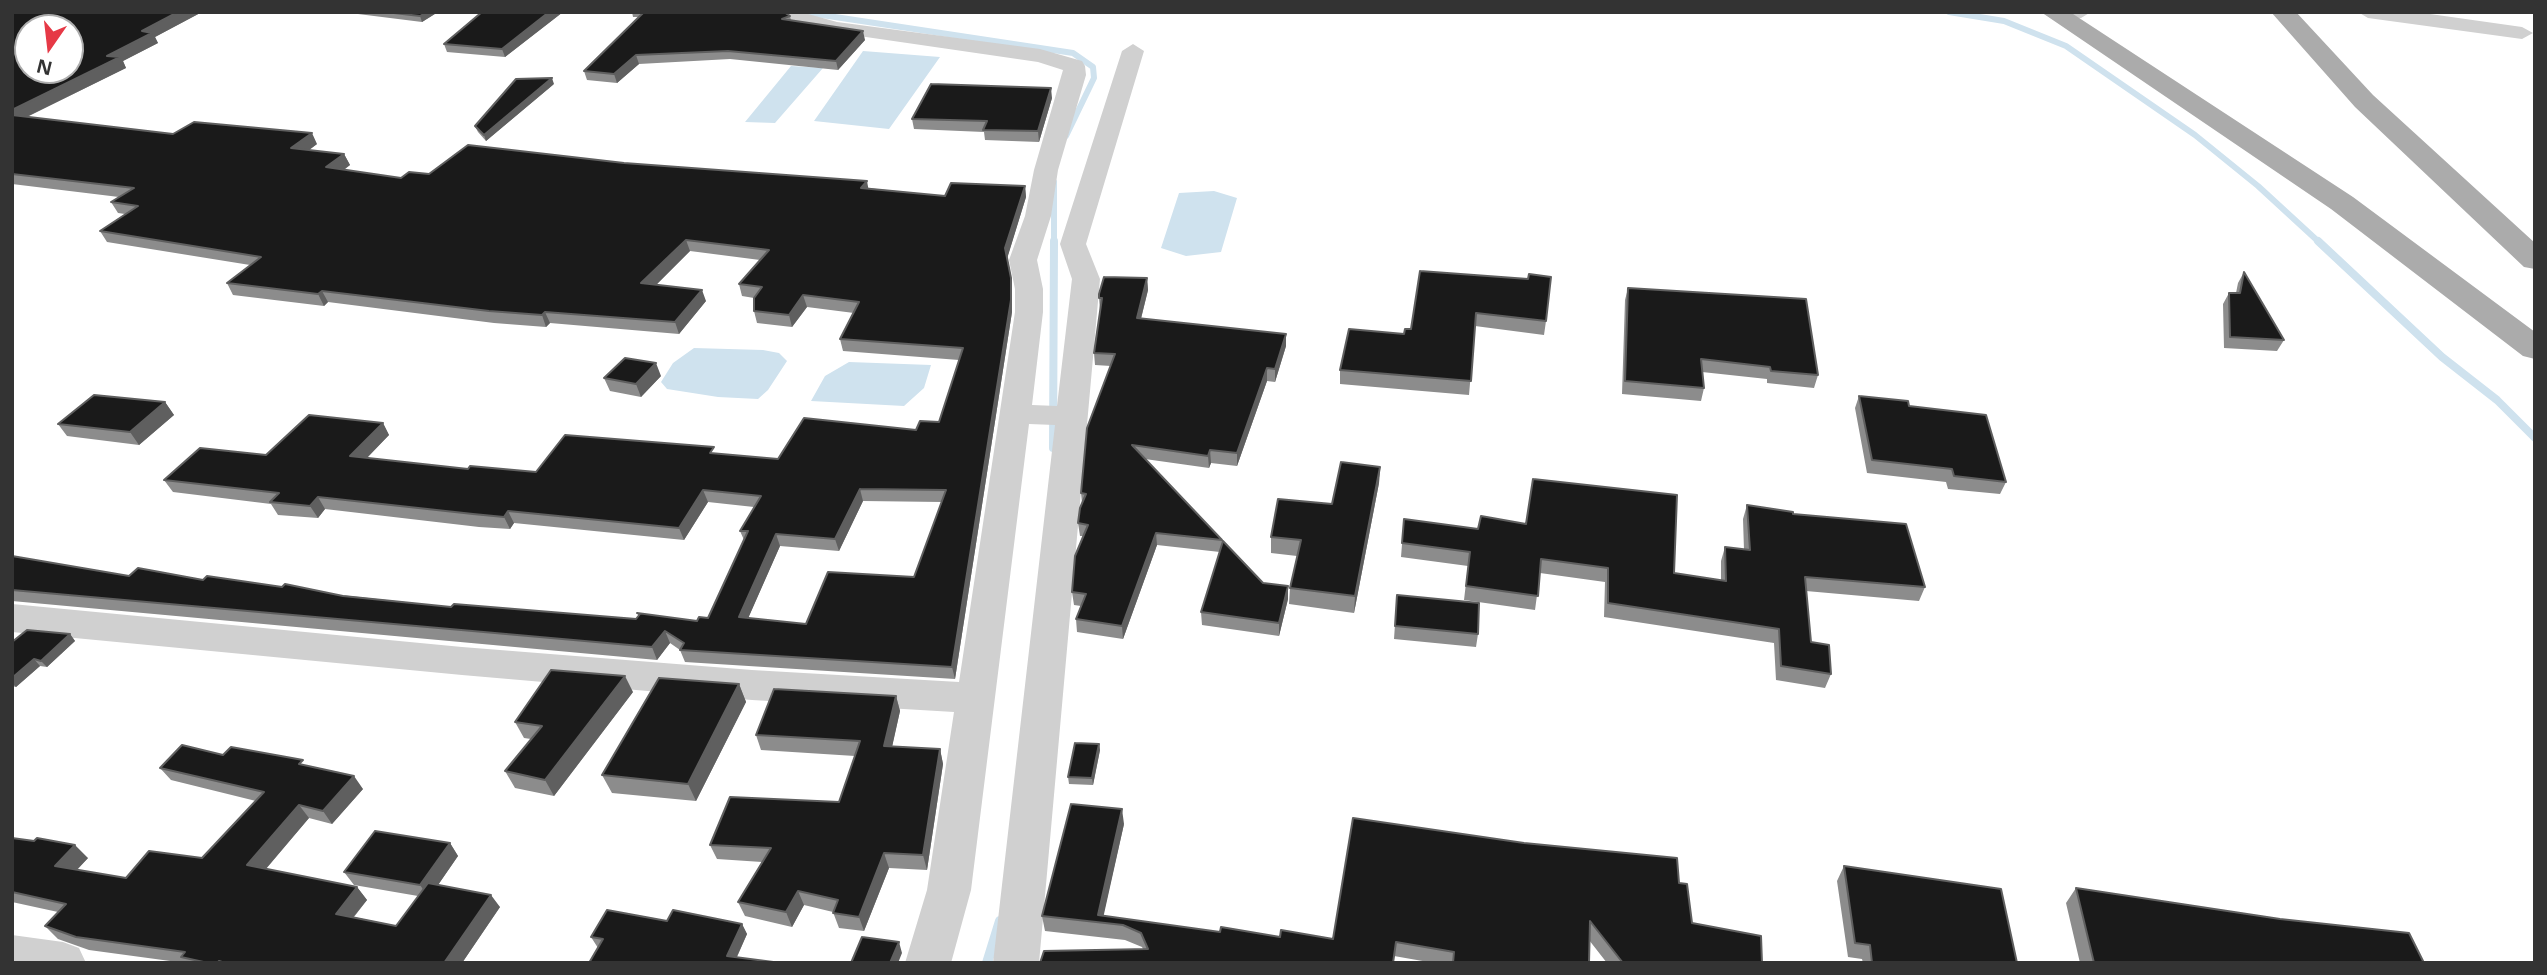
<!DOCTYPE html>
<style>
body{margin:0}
#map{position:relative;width:2547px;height:975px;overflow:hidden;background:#fff;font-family:"Open Sans",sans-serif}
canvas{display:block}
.frame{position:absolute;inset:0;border:14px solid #333;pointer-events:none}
.north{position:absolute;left:14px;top:14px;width:70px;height:70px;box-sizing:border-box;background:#fff;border:2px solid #adadad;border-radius:50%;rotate:194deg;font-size:19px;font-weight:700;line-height:28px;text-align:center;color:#333}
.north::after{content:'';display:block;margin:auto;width:24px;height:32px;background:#e63946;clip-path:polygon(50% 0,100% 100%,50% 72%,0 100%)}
</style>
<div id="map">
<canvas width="2547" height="975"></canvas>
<div class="frame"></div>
<div class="north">N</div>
</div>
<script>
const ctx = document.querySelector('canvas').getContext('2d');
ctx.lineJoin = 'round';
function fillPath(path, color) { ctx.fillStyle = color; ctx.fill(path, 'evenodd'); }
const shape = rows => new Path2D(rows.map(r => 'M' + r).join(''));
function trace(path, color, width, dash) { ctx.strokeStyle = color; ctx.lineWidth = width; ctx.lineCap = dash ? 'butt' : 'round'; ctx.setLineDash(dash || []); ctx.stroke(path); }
fillPath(shape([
 [863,51,940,57,889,129,814,121],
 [791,66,823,68,775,123,745,122],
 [1214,191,1237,198,1221,252,1186,256,1161,248,1179,193],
 [694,348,763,350,779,353,787,361,768,390,758,399,718,397,667,389,661,382,673,363],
 [849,362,931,365,924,388,904,406,811,401,825,376]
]), '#cfe2ee');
trace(shape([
 [802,12,1073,53,1093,67,1094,78,1066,136],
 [1949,12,2004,21,2066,46,2195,135,2258,186,2320,243],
 [1054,243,1054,182]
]), '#cfe2ee', 6);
trace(shape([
 [2318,241,2442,357,2497,400,2535,438],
 [1053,448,1054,241]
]), '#cfe2ee', 8);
trace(shape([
 [987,963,1000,921]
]), '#cfe2ee', 10);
fillPath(shape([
 [775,12,801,12,837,22,1040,49,1082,61,1085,66,1086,75,1058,170,1051,216,1037,260,1043,289,1043,312,1032,405,1057,406,1072,279,1060,244,1122,51,1133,44,1144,51,1086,244,1100,279,1039,963,993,963,1055,425,1029,424,971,890,951,963,905,963,927,890,954,712,752,700,462,675,12,632,12,604,462,647,752,670,959,682,1015,312,1015,289,1009,260,1025,216,1034,170,1063,70,1038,62,804,28,775,12],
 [2041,12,2091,12,2081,18,2051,18,2041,12],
 [2358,12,2416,12,2522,27,2533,33,2522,39,2368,18,2358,12],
 [12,935,63,942,79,948,86,963,12,963,12,935]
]), '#d0d0d0');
fillPath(shape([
 [2041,12,2070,12,2353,197,2535,332,2535,359,2523,356,2331,209,2041,12],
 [2271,12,2296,12,2373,95,2535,243,2535,269,2524,267,2355,107,2271,12]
]), '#ababab');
fillPath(shape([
 [12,12,202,12,155,37,158,43,123,61,126,68,27,117,173,134,317,144,309,150,344,154,350,165,344,170,401,178,429,174,624,163,945,196,1025,186,1026,197,1007,258,1012,289,1012,312,955,679,685,662,680,650,670,643,657,660,12,601,12,556,129,576,203,580,451,607,636,619,639,616,637,613,697,621,708,618,744,540,740,531,754,507,708,502,684,540,514,523,510,529,479,527,325,509,318,518,278,515,271,504,173,492,164,480,266,455,383,423,389,435,367,458,468,469,536,472,717,454,778,459,916,430,939,422,959,360,843,351,840,339,854,313,807,307,792,327,757,323,754,311,754,298,742,296,739,284,760,260,690,251,656,285,706,301,679,334,550,323,546,327,494,323,328,302,324,306,233,295,227,283,250,265,107,242,100,231,125,214,118,213,111,202,119,197,12,184],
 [863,501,942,502,914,577,806,624,748,618,780,546,839,551],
 [342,12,438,12,422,22],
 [563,12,505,57,447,52,444,44],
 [632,12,784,12,790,16,791,20,865,40,838,70,730,59,639,64,617,83,587,80,584,71,639,17,633,17],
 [554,84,486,141,478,132,475,126],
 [1052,98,1039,142,985,140,984,132,914,129,912,119],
 [1420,271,1546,321,1544,335,1475,326,1469,395,1340,384,1340,370,1411,329],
 [2244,272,2284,340,2277,351,2224,348,2223,304,2229,293,2236,293,2238,283],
 [1147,278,1148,290,1141,319,1286,334,1286,346,1275,382,1267,381,1237,466,1211,463,1209,468,1145,459,1222,540,1222,545,1263,583,1288,599,1279,636,1202,625,1201,612,1220,552,1157,545,1123,639,1077,632,1076,619,1081,606,1074,605,1072,592,1083,536,1080,536,1078,523,1082,503,1081,493,1111,366,1095,365,1094,353,1100,310,1099,298],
 [1628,288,1818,375,1814,388,1767,383,1767,379,1702,372,1704,388,1701,401,1622,394,1625,300],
 [661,376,641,397,610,391,604,378],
 [1859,396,1909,406,2006,482,2000,494,1948,489,1946,482,1867,473,1855,408],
 [165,402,174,415,139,445,67,436,58,424],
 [1380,467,1379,483,1354,613,1289,604,1290,588,1297,556,1271,553,1271,537,1332,504],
 [1747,505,1793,514,1925,587,1919,601,1806,591,1811,642,1831,674,1825,688,1776,680,1774,643,1604,617,1605,582,1540,573,1535,610,1464,600,1468,566,1401,557,1404,519,1478,529,1674,573,1721,580,1721,561,1725,547,1744,550,1743,519],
 [1397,595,1478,634,1476,647,1394,639],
 [70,634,75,641,47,667,40,666,16,687,12,686,12,642],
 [739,684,746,702,696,801,612,793,602,775],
 [633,692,554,796,515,788,505,771,531,739,524,738,515,722],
 [896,696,900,711,892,746,940,749,943,764,927,870,889,868,864,931,839,928,833,912,804,905,792,927,745,916,738,902,762,862,717,859,710,845,839,802,855,756,761,750,756,735],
 [1099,744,1100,750,1093,785,1069,784,1068,777],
 [223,755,307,766,363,789,332,824,309,818,266,869,357,887,367,900,354,917,396,926,418,896,354,885,344,872,450,843,458,856,438,885,500,907,462,963,185,963,89,950,58,939,45,926,58,912,12,902,12,838,88,858,77,870,126,878,202,858,256,801,171,780,160,768],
 [1124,824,1103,916,1220,932,1280,937,1333,939,1679,883,1692,923,1762,963,1607,963,1589,940,1589,963,1434,963,1394,956,1143,949,1142,947,1125,940,1045,931,1042,916],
 [1844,866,2017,963,1863,963,1862,959,1848,957,1837,881],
 [2076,888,2424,963,2080,963,2066,903],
 [667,921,742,924,747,934,737,957,598,948,591,937]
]), '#8c8c8c');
fillPath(shape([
 [178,12,202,12,155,37,158,43,123,61,126,68,12,124,12,110,107,56,142,31],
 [427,12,438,12,422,22,420,16],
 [549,12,563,12,505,57,502,49],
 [863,31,865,40,838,70,836,61],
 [636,55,639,64,617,83,614,74],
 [552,78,554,84,486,141,484,135],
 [1051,88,1052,98,1039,142,1038,131],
 [312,133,317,144,297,159,291,148],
 [344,154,350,165,332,178,326,167],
 [867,181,869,192,861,188],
 [1025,186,1026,197,1007,259,1005,248],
 [686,240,690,251,646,295,641,283],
 [1011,278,1012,289,1012,312,955,679,952,667],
 [1147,278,1148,290,1138,330,1137,318],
 [702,290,706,301,679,334,675,322],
 [322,291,328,302,324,306,318,294],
 [803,295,807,307,792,327,789,315],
 [545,312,550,323,546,327,542,315],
 [1286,334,1286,346,1275,382,1275,369],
 [656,363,661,376,641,397,636,384],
 [1267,368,1267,381,1237,466,1237,453],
 [165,402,174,415,139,445,130,432],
 [383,423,389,435,357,468,350,456],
 [1210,450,1211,463,1209,468,1208,456],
 [1380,467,1379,483,1354,613,1355,596],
 [860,489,863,501,839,551,835,539],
 [703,490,708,502,684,540,679,528],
 [318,497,325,509,318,518,310,506],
 [508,511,514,523,510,529,504,517],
 [1156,533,1157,545,1123,639,1122,626],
 [776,534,780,546,743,630,739,617],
 [1288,586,1288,599,1279,636,1279,623],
 [665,631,670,643,657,660,652,647],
 [70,634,75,641,47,667,41,661],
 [34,659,40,666,16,687,12,683,12,678],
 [625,676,633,692,554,796,545,780],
 [739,684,746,702,696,801,688,784],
 [896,696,900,711,889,761,884,746],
 [1099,744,1100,750,1093,785,1092,778],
 [940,749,943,764,927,870,923,855],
 [354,776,363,789,332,824,323,811],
 [299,805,309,818,258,878,247,865],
 [1122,809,1124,824,1102,923,1098,915],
 [450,843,458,856,429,898,420,885],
 [75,845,88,858,68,879,55,866],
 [884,853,889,868,864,931,859,917],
 [357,887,367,900,346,926,336,914],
 [798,891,804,905,792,927,786,912],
 [491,895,500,907,462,963,444,963],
 [742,924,747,934,734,963,727,956],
 [899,942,902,953,898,963,890,963]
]), '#5f5f5f');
const building = shape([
 [12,12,178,12,142,31,152,33,107,56,120,57,12,110,12,12],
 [28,28,70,28,70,70,28,70,28,28],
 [385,12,427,12,420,16,385,12],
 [482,12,549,12,502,49,444,44,482,12],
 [644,12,784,12,790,16,782,19,863,31,836,61,728,51,636,55,614,74,584,71,644,12],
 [552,78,484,135,475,126,516,79,552,78],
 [931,84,1051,88,1038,131,983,130,987,121,912,119,931,84],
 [12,115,173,134,194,122,312,133,291,148,344,154,326,167,401,178,409,172,429,174,468,145,624,163,867,181,861,188,945,196,951,183,1025,186,1005,248,1011,278,1011,300,952,667,680,650,684,643,665,631,652,647,12,590,12,556,129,576,138,568,203,580,207,576,282,587,285,584,343,596,451,607,454,604,636,619,640,614,637,613,697,621,699,617,708,618,748,531,740,531,761,496,703,490,679,528,508,511,504,517,473,514,318,497,310,506,270,502,279,493,164,480,200,448,266,455,309,415,383,423,350,456,468,469,470,466,536,472,565,435,714,447,710,453,778,459,804,418,916,430,920,421,939,422,963,348,840,339,859,302,803,295,789,315,754,311,754,298,762,287,739,284,769,250,686,240,641,283,702,290,675,322,545,312,542,315,489,311,322,291,318,294,227,283,261,257,100,231,138,206,111,202,134,188,12,174,12,115],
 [860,489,946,490,914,577,828,572,806,624,739,617,776,534,835,539,860,489],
 [1420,271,1528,279,1529,274,1551,277,1546,321,1476,313,1471,381,1340,370,1349,329,1404,334,1405,329,1411,329,1420,271],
 [2244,272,2284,340,2230,337,2229,293,2240,293,2244,272],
 [1104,277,1147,278,1137,318,1286,334,1275,369,1267,368,1237,453,1210,450,1208,456,1132,445,1222,540,1156,533,1122,626,1076,619,1086,594,1072,592,1075,556,1088,525,1078,523,1080,508,1086,494,1081,493,1087,428,1115,354,1094,353,1102,298,1099,298,1099,294,1104,277],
 [1628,288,1806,299,1818,375,1771,371,1770,367,1701,359,1704,388,1625,381,1628,288],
 [625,358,656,363,636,384,604,378,625,358],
 [94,395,165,402,130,432,58,424,94,395],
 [1859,396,1908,401,1909,406,1986,415,2006,482,1954,476,1952,469,1872,460,1859,396],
 [1341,462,1380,467,1355,596,1290,588,1301,540,1271,537,1278,499,1332,504,1341,462],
 [1533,479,1677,495,1674,573,1726,581,1725,547,1750,550,1747,505,1793,512,1793,514,1906,524,1925,587,1805,577,1811,642,1829,645,1831,674,1781,666,1779,629,1608,603,1608,568,1541,559,1538,596,1466,586,1470,552,1402,543,1404,519,1478,529,1481,516,1526,524,1533,479],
 [1223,541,1263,583,1288,586,1279,623,1201,612,1223,541],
 [1397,595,1479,603,1478,634,1395,626,1397,595],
 [27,630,70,634,41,661,34,659,12,678,12,642,27,630],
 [551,670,625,676,545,780,505,771,542,726,515,722,551,670],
 [659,678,739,684,688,784,602,775,659,678],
 [774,689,896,696,884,746,940,749,923,855,884,853,859,917,833,913,838,900,798,891,786,912,738,902,771,848,710,845,730,797,839,802,860,741,756,735,774,689],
 [1075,743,1099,744,1092,778,1068,777,1075,743],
 [182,745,223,755,231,747,303,760,299,764,354,776,323,811,299,805,247,865,357,887,336,914,396,926,428,883,491,895,444,963,225,963,219,961,217,963,208,963,181,957,185,952,76,937,45,926,66,904,12,892,12,838,34,841,37,838,75,845,55,866,126,878,149,851,202,858,264,792,160,768,182,745],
 [1071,804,1122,809,1098,915,1220,932,1221,927,1280,937,1281,930,1333,939,1353,818,1524,843,1677,858,1679,883,1687,884,1692,923,1761,936,1762,963,1623,963,1590,921,1589,963,1453,963,1454,952,1396,942,1393,963,1040,963,1044,951,1148,949,1141,933,1123,925,1042,916,1071,804],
 [375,831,450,843,420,885,344,872,375,831],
 [1844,866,2001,889,2017,963,1872,963,1870,945,1855,943,1844,866],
 [2076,888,2280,919,2409,933,2424,963,2094,963,2076,888],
 [607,910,667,921,673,910,742,924,727,956,781,963,589,963,603,939,591,937,607,910],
 [862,937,899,942,890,963,851,963,862,937]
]);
fillPath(building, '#1a1a1a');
trace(building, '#5f5f5f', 2);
</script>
